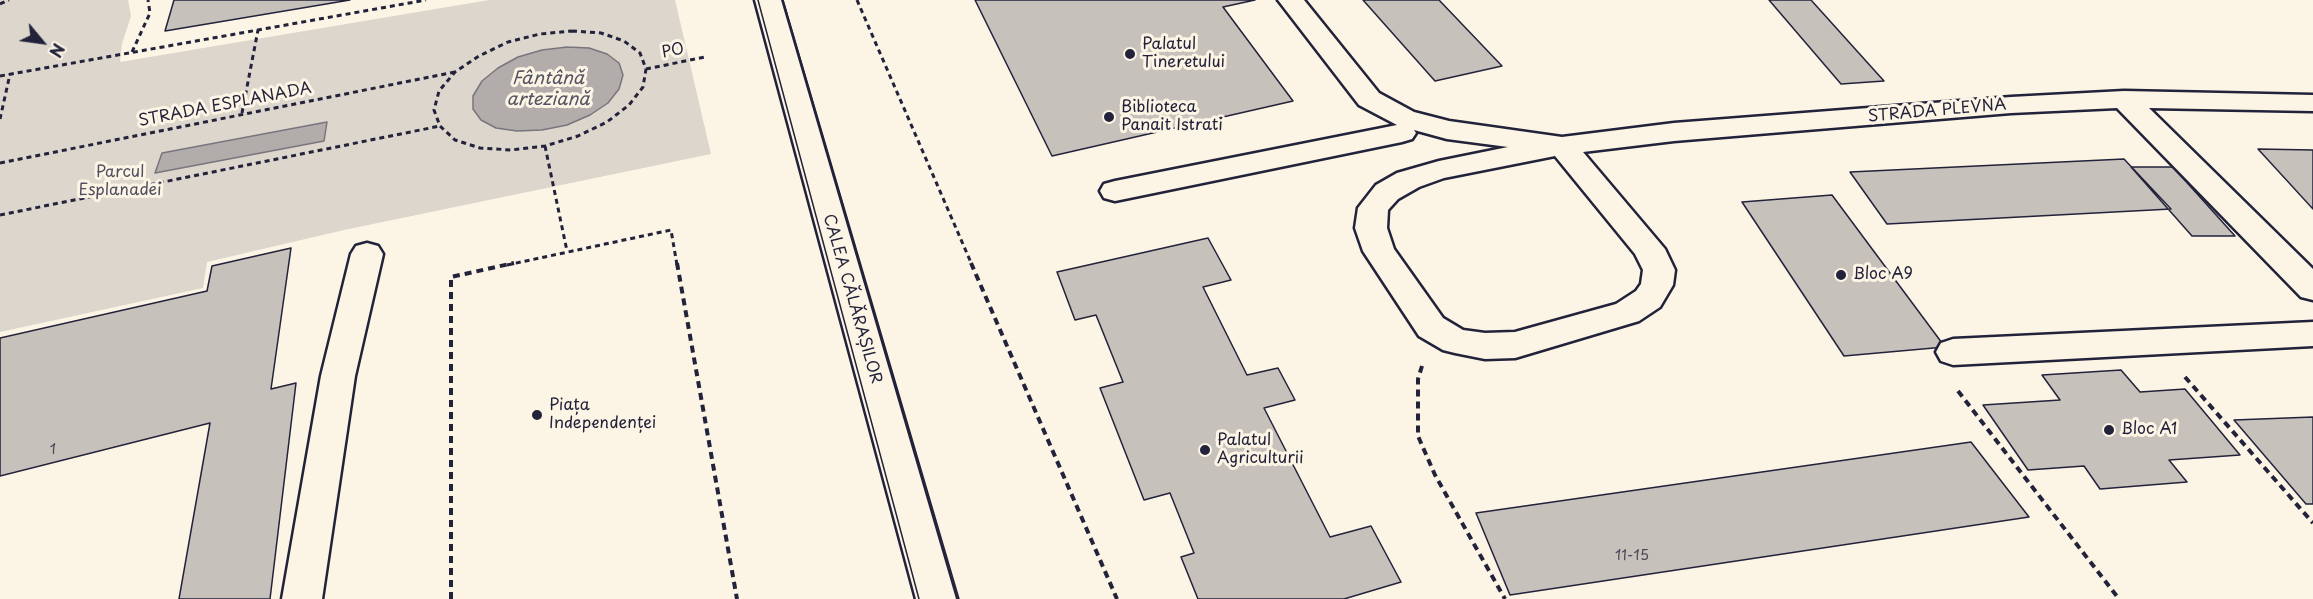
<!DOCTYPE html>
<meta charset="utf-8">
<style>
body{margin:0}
#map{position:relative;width:2313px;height:599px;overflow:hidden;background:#fcf5e5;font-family:"Playpen Sans",sans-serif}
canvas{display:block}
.north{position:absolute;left:12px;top:12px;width:60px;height:60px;-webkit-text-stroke:4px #fcf5e5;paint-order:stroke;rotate:119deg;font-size:16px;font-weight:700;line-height:24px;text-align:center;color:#22223b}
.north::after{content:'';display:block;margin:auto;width:21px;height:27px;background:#22223b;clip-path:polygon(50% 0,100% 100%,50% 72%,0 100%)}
</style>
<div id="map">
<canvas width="2313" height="599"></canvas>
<div class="north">N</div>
</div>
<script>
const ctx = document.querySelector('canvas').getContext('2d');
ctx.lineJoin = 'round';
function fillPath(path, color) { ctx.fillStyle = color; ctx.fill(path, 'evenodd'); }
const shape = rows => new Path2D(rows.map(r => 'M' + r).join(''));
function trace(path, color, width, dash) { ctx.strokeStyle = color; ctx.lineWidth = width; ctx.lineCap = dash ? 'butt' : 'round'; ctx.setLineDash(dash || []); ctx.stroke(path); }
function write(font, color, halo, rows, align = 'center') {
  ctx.font = font + ' "Playpen Sans",sans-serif'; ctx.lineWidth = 6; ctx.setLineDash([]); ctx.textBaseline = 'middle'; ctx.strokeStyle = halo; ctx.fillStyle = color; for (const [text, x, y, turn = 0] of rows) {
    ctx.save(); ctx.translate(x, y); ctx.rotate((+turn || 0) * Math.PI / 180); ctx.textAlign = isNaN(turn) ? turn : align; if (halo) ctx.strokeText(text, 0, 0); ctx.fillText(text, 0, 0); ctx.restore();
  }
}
fillPath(shape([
 [0,0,128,0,131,16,122,44,120,62,489,0,675,0,711,154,344,230,207,262,203,288,0,332]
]), '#dcd6cc');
const water = shape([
 [567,47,589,48,607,54,619,63,623,75,619,89,608,103,590,115,567,125,542,130,517,131,496,128,481,120,473,109,473,96,482,81,498,68,518,57,542,50,567,47],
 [327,122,324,141,155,173,162,153,327,122]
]);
fillPath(water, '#b2adab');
trace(water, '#78757e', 1.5);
const building = shape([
 [174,0,350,0,165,31,174,0],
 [975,0,1255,0,1223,7,1293,101,1052,156,975,0],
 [1363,0,1439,0,1502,66,1435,81,1363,0],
 [1769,0,1811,0,1884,81,1841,84,1769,0],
 [2258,149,2313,150,2313,209,2258,149],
 [2124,159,2171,209,1887,224,1850,172,2124,159],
 [2131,167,2173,167,2235,236,2192,236,2131,167],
 [1832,195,1945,347,1844,356,1742,202,1832,195],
 [1208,238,1231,280,1203,287,1247,375,1278,368,1295,400,1264,408,1330,537,1371,526,1401,582,1344,599,1198,599,1181,557,1194,553,1170,493,1144,500,1100,388,1123,382,1096,315,1075,320,1057,272,1208,238],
 [291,248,271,389,296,383,270,599,179,599,210,423,0,476,0,338,207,291,212,266,291,248],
 [2121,370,2140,392,2185,389,2240,455,2169,460,2187,482,2100,489,2084,466,2028,470,1983,405,2060,400,2042,375,2121,370],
 [2313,417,2313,504,2306,504,2234,420,2313,417],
 [1971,442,2029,517,1510,595,1476,513,1971,442]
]);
fillPath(building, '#c6c1bb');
trace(building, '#22223b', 1.5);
const minor = shape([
 [1278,0,1304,0,1379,93,1414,112,1449,121,1562,137,1674,123,2011,97,2124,91,2313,95,2313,111,2149,108,2313,269,2313,300,2301,297,2117,108,2011,113,1674,141,1583,152,1665,249,1675,270,1673,285,1660,307,1639,321,1515,358,1485,359,1455,353,1443,350,1419,336,1363,251,1355,228,1358,208,1376,185,1397,173,1439,161,1508,147,1447,139,1414,130,1416,133,1412,139,1402,142,1115,201,1104,198,1100,191,1104,184,1115,181,1397,125,1359,105,1278,0],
 [1555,156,1635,254,1643,270,1641,284,1636,291,1616,304,1515,332,1485,333,1463,330,1443,318,1394,249,1387,228,1388,210,1398,199,1419,187,1444,178,1555,156],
 [367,243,378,246,383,254,355,376,322,599,282,599,321,376,351,254,356,246,367,243],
 [2313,322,2313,346,1953,365,1941,361,1936,352,1941,343,1953,339,2313,322]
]);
const major = shape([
 [755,0,781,0,956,599,916,599,755,0]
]);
trace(minor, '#22223b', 5);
trace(major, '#22223b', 5);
trace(shape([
 [857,0,972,265],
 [0,4,9,0],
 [572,31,601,33,624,41,640,53,646,69,643,87,629,105,607,122,578,136,545,146,511,150,480,148,455,140,440,126,434,110,439,91,455,72,479,56,508,42,540,34,572,31],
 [132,52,150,13,148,0],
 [646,69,705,57],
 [0,76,426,0],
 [242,113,258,30],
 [0,119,10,74],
 [545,146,567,251],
 [0,163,455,72],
 [0,215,440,126],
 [507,265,671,230,677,265]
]), '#22223b', 3, [5, 4]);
trace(shape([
 [677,263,737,599],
 [971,263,1117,599],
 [1422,366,1418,379,1418,436,1435,475,1505,599],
 [2185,377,2313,523],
 [1958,391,2119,599],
 [451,599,451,277,514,263]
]), '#22223b', 4, [7, 5]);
fillPath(minor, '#fcf5e5');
fillPath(major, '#fcf5e5');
trace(shape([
 [758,0,919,599],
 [783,0,959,599]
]), '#22223b', 1.5);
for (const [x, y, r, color] of [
 [1130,54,6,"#22223b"],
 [1109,117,6,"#22223b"],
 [1841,275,6,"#22223b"],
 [537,415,6,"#22223b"],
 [2109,430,6,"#22223b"],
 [1205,450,6,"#22223b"]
]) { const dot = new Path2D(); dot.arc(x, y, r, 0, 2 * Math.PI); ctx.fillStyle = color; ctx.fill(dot); trace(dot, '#fcf5e5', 2); }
write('14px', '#4b4a5b', null, [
 ["1",53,450],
 ["11-15",1632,556]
]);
write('16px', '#22223b', '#fcf5e5', [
 ["Palatul",1142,45],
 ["Tineretului",1142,63],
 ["Biblioteca",1121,108],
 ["Panait Istrati",1121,126],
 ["Bloc A9",1853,275],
 ["Piața",549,406],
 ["Independenței",549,424],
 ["Bloc A1",2121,430],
 ["Palatul",1217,441],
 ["Agriculturii",1217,459]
], 'left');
write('16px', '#22223b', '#fcf5e5', [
 ["PO",673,51,-12],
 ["STRADA ESPLANADA",225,105,-11],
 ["STRADA PLEVNA",1937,111,-5],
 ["CALEA CĂLĂRAȘILOR",852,299,74]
]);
write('16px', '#504f5f', '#fcf5e5', [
 ["Parcul",120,173],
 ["Esplanadei",120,191]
]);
write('italic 18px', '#545362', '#fcf5e5', [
 ["Fântână",548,79],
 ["arteziană",548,100]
]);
</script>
